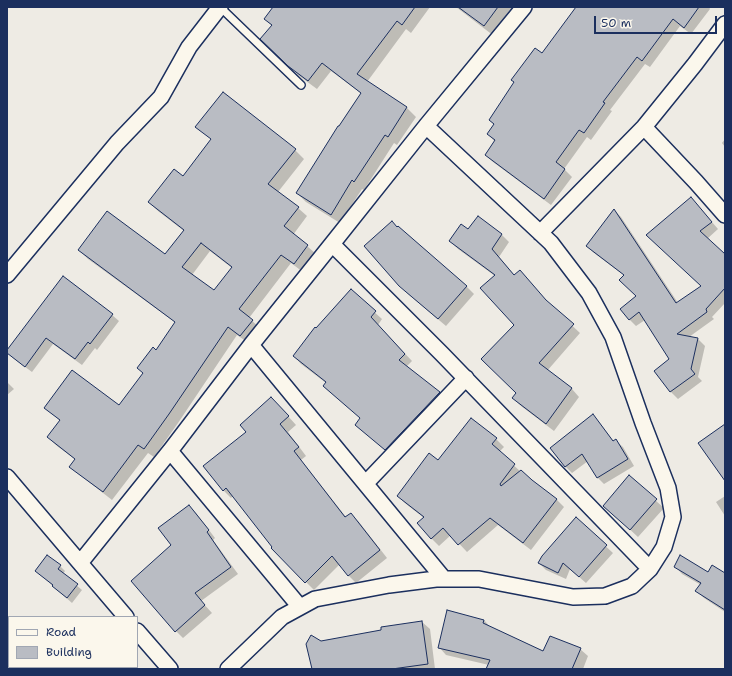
<!DOCTYPE html>
<style>
body{margin:0}
#map{position:relative;width:732px;height:676px;overflow:hidden;background:#eeebe4;font-family:"Shantell Sans",sans-serif}
canvas{display:block}
.frame{position:absolute;inset:0;border:8px solid #1b2f5e;pointer-events:none}
.legend{position:absolute;left:8px;top:616px;width:130px;height:52px;box-sizing:border-box;background:#fbf7ec;border:1px solid #a1a7b3;margin:0;padding:5px 7px;list-style:none;font-size:12px;color:#1b2f5e}
.legend li{display:flex;align-items:center;gap:8px;height:20px}
.legend b{width:20px;border:1px solid #a1a7b3}
.scale{position:absolute;left:594px;top:16px;width:123px;height:18px;box-sizing:border-box;border:2px solid #1b2f5e;border-top:0;padding-left:5px;font-size:12px;line-height:14px;white-space:nowrap;color:#1b2f5e;-webkit-text-stroke:3px #fbf7ec;paint-order:stroke}
</style>
<div id="map">
<canvas width="732" height="676"></canvas>
<div class="frame"></div>
<ul class="legend">
<li><b style="height:5px;background:#fbf7ec"></b>Road</li>
<li><b style="height:11px;background:#b9bcc3"></b>Building</li>
</ul>
<div class="scale">50 m</div>
</div>
<script>
const ctx = document.querySelector('canvas').getContext('2d');
ctx.lineJoin = 'round';
function fillPath(path, color) { ctx.fillStyle = color; ctx.fill(path, 'evenodd'); }
const shape = rows => new Path2D(rows.map(r => 'M' + r).join(''));
function trace(path, color, width, dash) { ctx.strokeStyle = color; ctx.lineWidth = width; ctx.lineCap = dash ? 'butt' : 'round'; ctx.setLineDash(dash || []); ctx.stroke(path); }
fillPath(shape([
 [274,7,430,7,411,33,406,29,367,82,407,108,416,117,397,145,394,143,364,190,362,189,340,223,306,202,297,193,362,94,331,71,317,89,298,75,271,48,272,26,265,19],
 [456,7,516,7,494,36],
 [577,7,709,7,710,9,691,34,680,26,650,67,645,64,610,110,612,111,591,140,587,137,564,169,572,177,551,205,493,162,486,155,495,142,488,134,494,125,490,120,542,55],
 [197,127,295,150,304,159,278,192,298,208,307,216,293,235,307,246,316,254,303,272,291,263,249,318,261,329,250,344,237,335,178,423,154,457,148,453,112,500,80,475,71,467,76,460,57,446,48,437,60,421,45,407,119,407,144,373,157,351,176,323,88,259,79,250,165,256,184,231,158,211,149,202,183,177,212,140],
 [210,251,232,268,215,292,192,275],
 [725,139,725,147,722,143],
 [698,206,718,229,707,239,725,256,725,303,712,317,714,319,689,337,697,338,705,346,698,377,702,381,678,399,671,392,656,371,671,360,645,320,636,326,629,319,638,296,625,276,594,253,587,246,614,210,621,217,678,303,702,286],
 [478,217,502,235,509,242,499,257,515,276,550,305,580,333,547,371,572,389,579,397,554,431,521,406,513,398,518,393,515,325,495,276,458,249,450,241,469,231],
 [400,286,466,286,474,294,446,326,408,294],
 [351,291,382,319,378,325,412,361,406,367,439,393,447,400,393,456,364,432,356,425,361,419,326,383,301,364,294,356],
 [112,315,119,321,97,350,95,348,82,365,53,344,32,372,13,358,7,352],
 [7,382,14,389,7,395],
 [279,406,296,425,288,432,306,456,301,460,346,517,350,514,359,522,387,558,356,583,348,575,340,564,314,590,272,548,274,547,233,496,231,498,223,490],
 [593,416,599,422,614,442,616,441,623,447,634,466,604,484,598,478,588,461,572,473,566,467,551,448],
 [496,439,504,447,499,452,521,472,556,499,564,507,531,550,498,525,467,552,451,535,439,546,431,538,424,518,406,504,398,496,439,462],
 [629,477,664,508,638,537,612,513],
 [725,496,725,516,716,502],
 [189,506,196,513,215,538,213,540,238,574,201,601,212,613,183,638,176,631,172,545],
 [576,519,613,553,586,583,570,569,566,579,546,570,539,563],
 [60,566,65,571,63,574,82,590,72,603,36,571],
 [675,566,708,573,725,573,725,612,704,598,697,591,701,585,682,574],
 [484,620,491,628,544,653,580,649,588,656,583,669,487,669,489,665,446,655,439,647],
 [422,622,430,629,435,669,313,669,321,642,382,631],
 [60,667,120,667,119,669,59,669]
]), '#0003');
const building = shape([
 [273,7,415,7,402,25,397,21,357,74,407,107,388,137,385,135,354,182,352,180,331,215,296,193,338,126,339,126,361,93,322,63,308,81,288,66,260,39,272,25,264,19,273,7],
 [458,7,498,7,484,26,458,7],
 [576,7,699,7,684,28,673,19,642,61,637,57,603,102,605,103,584,133,579,130,556,162,565,169,544,199,485,155,495,140,487,134,494,124,489,120,514,82,511,80,535,48,542,53,576,7],
 [223,92,296,149,268,184,299,207,284,226,308,245,294,264,281,255,239,309,253,320,240,336,228,327,169,414,144,449,138,445,103,492,69,467,75,459,47,437,60,420,44,408,72,370,119,405,143,373,137,368,153,347,156,350,175,322,78,250,107,211,165,254,184,230,148,202,174,169,183,176,211,139,195,127,223,92],
 [201,243,232,267,214,290,182,267,201,243],
 [691,197,712,222,700,231,725,254,725,288,706,309,707,312,677,334,698,338,691,369,695,374,670,392,654,371,669,359,639,312,629,320,620,309,636,296,619,280,624,275,586,246,614,209,676,303,701,286,646,235,691,197],
 [478,216,502,234,492,249,514,275,520,270,546,300,574,324,539,363,572,388,546,424,512,398,516,393,481,359,514,325,480,288,495,275,449,241,461,224,468,229,478,216],
 [392,221,397,227,398,226,467,286,438,319,399,286,364,246,392,221],
 [63,276,113,314,90,344,88,342,75,359,46,338,25,367,7,353,7,350,63,276],
 [351,289,376,311,371,317,405,354,399,360,440,392,385,450,355,425,360,418,323,386,326,382,293,356,315,327,316,328,351,289],
 [271,397,289,416,280,424,299,447,294,451,345,517,351,513,380,550,348,576,332,556,305,583,271,548,272,547,226,488,223,491,203,466,246,432,240,425,271,397],
 [593,414,613,441,616,439,628,459,597,478,582,454,565,467,550,448,593,414],
 [471,418,497,438,492,444,515,464,500,484,501,486,521,470,532,480,557,499,523,543,490,518,458,545,443,528,431,539,417,523,424,517,397,496,429,453,438,460,471,418],
 [725,424,725,481,698,443,725,424],
 [629,475,657,499,630,530,603,506,629,475],
 [189,505,209,530,207,532,231,567,195,593,205,605,175,632,131,581,171,545,158,528,189,505],
 [576,517,607,545,579,577,563,563,558,573,538,563,542,556,576,517],
 [47,555,61,565,58,569,78,584,67,598,52,586,53,585,35,571,47,555],
 [680,555,708,572,712,565,725,573,725,610,695,591,701,583,674,567,680,555],
 [447,610,484,620,483,623,543,651,550,636,581,648,572,669,486,669,490,660,438,648,447,610],
 [422,621,428,664,392,669,312,669,306,644,311,635,321,641,381,630,381,627,422,621]
]);
fillPath(building, '#b9bcc3');
trace(building, '#1b2f5e', 1);
const lane = shape([
 [220,7,301,85]
]);
const street = shape([
 [644,127,696,182,725,215],
 [540,233,644,127,695,64,725,24],
 [332,244,442,354,650,569],
 [7,275,117,143,161,97,189,47,220,7],
 [251,345,444,579],
 [170,451,300,607],
 [7,477,80,563],
 [366,483,466,378],
 [126,617,80,563,170,451,251,345,332,244,426,126,524,7],
 [137,631,170,669],
 [228,669,282,617,315,599,389,585,436,579,479,579,573,597,605,596,632,586,650,569,664,547,673,517,668,488,643,423,613,337,589,293,551,243,426,126]
]);
trace(lane, '#1b2f5e', 10);
trace(street, '#1b2f5e', 18);
trace(lane, '#fbf7ec', 7);
trace(street, '#fbf7ec', 15);
</script>
